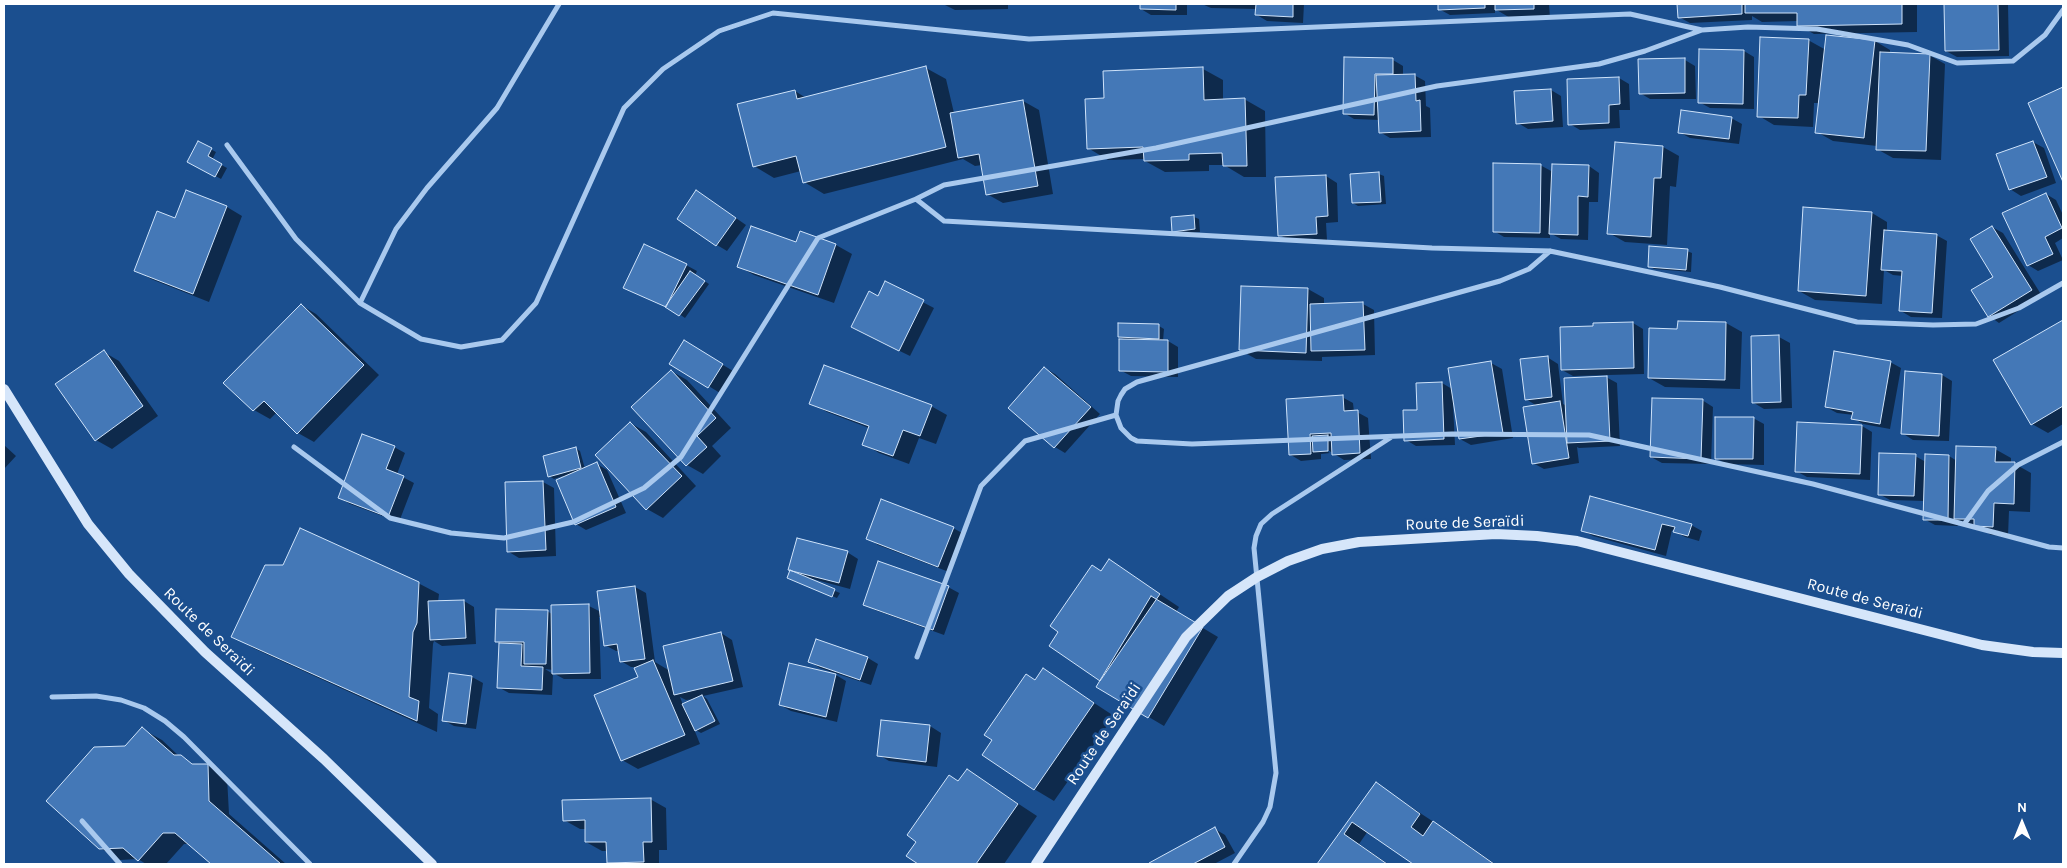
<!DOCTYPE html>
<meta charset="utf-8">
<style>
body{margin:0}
#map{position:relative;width:2067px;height:868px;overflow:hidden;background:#1b4f8f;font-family:Karla,sans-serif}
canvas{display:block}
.frame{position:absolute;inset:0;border:5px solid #fff;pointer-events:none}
.north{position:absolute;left:1997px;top:798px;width:50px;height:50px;-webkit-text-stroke:4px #1b4f8f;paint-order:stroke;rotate:0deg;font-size:14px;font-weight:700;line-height:20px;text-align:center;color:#fff}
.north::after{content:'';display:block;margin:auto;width:18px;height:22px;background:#fff;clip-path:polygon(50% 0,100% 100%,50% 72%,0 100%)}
</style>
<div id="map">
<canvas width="2067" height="868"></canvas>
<div class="frame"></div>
<div class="north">N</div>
</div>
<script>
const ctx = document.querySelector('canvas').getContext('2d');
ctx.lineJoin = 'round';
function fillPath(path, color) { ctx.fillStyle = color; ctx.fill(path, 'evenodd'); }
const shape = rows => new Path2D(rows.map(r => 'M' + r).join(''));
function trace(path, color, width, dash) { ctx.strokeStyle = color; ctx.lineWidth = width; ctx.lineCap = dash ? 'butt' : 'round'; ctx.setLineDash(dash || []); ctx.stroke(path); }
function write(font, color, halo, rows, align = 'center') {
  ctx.font = font + ' Karla,sans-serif'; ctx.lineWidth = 5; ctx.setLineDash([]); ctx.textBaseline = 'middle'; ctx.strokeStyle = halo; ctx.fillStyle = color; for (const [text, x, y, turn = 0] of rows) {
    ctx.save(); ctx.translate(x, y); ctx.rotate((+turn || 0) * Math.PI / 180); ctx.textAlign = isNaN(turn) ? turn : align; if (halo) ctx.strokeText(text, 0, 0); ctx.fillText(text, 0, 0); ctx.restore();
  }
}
fillPath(shape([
 [943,4,1008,4,1008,9,955,10],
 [1141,4,1187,4,1187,15,1151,15,1141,9],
 [1202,4,1304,4,1303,23,1267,21,1257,15,1257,9,1211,8],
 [1439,4,1549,4,1550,18,1512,19,1495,9,1495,13,1450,15,1439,9],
 [1679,4,1917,4,1917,32,1814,34,1798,25,1798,21,1762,22,1752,16,1752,20,1690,23,1679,17],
 [1945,4,2008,4,2009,56,1957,57,1946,51],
 [1808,40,1826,50,1875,41,1890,50,1890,54,1929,55,1945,64,1941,160,1893,158,1877,149,1877,146,1833,141,1817,132,1820,103,1814,103,1813,127,1774,125,1759,116],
 [1744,51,1754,57,1754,109,1710,108,1699,102],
 [1345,58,1393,60,1403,66,1403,75,1414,75,1425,81,1426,106,1430,108,1431,137,1390,138,1380,132,1379,120,1354,119,1344,113],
 [1685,60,1695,66,1696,99,1650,99,1640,93],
 [926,68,946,79,954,113,1023,101,1039,110,1053,194,1003,203,987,194,982,165,975,166,963,159,824,194,804,182,801,171,774,178,754,166,795,91,806,98],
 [1203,69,1223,80,1223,100,1244,99,1265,111,1266,177,1244,177,1224,165,1209,165,1209,171,1165,172,1145,161,1145,159,1108,160,1088,148,1105,99],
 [1619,78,1629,84,1630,110,1619,110,1620,128,1580,130,1570,124],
 [2063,89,2063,179,2030,103],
 [1551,90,1561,96,1563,127,1528,129,1518,123],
 [1731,118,1742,124,1739,144,1690,138,1679,132],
 [2033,142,2044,148,2056,183,2021,196,2010,189],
 [199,143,216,152,212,160,227,168,221,179,189,161],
 [1663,147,1679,156,1676,187,1670,186,1667,245,1625,242,1609,233],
 [1540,165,1553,172,1589,166,1599,173,1598,202,1589,202,1588,240,1561,239,1550,233,1550,238,1504,237,1494,231],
 [1379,174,1384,176,1386,204,1358,206,1353,203,1352,175],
 [1326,176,1337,183,1338,222,1326,223,1327,240,1290,241,1280,235],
 [187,192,227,207,242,216,209,302,151,279,136,270,176,220],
 [2046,194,2056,200,2063,215,2063,238,2055,243,2063,260,2038,271,2028,265],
 [707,198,746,225,727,251,717,245],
 [1872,213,1887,222,1887,232,1936,235,1947,241,1942,318,1911,317,1901,311,1903,276,1893,275,1884,270,1882,304,1815,300,1799,291],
 [1194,217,1199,219,1200,232,1178,234,1173,231],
 [1992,227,2003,233,2042,296,1999,323,1989,316,1995,277],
 [801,233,836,245,852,254,834,303,754,275,738,266,797,244],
 [1687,251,1692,253,1691,272,1654,269,1649,266],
 [686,265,697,271,695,275,709,284,685,318,672,309,625,287],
 [886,283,934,308,910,356,863,333],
 [1242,287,1308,289,1324,298,1324,305,1363,304,1374,310,1375,355,1322,357,1322,361,1256,359,1240,350],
 [301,305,316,314,379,375,314,442,298,433,277,412,270,419,254,410,225,383],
 [2063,322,2063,424,2048,433,2032,424,1995,361],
 [1633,323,1643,329,1644,374,1573,376,1562,370,1594,327],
 [1726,323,1742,332,1740,389,1665,387,1649,378,1678,330],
 [1159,326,1164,329,1163,341,1168,341,1178,347,1178,377,1131,376,1120,370,1126,340,1119,337],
 [1779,337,1790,343,1792,408,1764,409,1754,403,1752,338],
 [695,348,733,371,720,393,671,363],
 [104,352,119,361,158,416,112,449,96,440],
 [1547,357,1558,364,1563,404,1567,406,1606,377,1617,383,1620,446,1579,448,1577,447,1579,463,1544,469,1533,463,1537,406,1526,399],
 [1890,362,1901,368,1890,429,1863,424,1853,418,1854,415,1837,413,1826,407],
 [1491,363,1502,369,1513,438,1471,445,1460,439,1455,404,1453,404,1455,445,1416,446,1406,440,1418,411,1442,383,1452,389],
 [1044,368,1055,374,1100,414,1065,453,1055,447,1009,408],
 [671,371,687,380,731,428,712,446,721,456,703,474,687,465],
 [1942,375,1952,381,1949,441,1913,440,1902,433],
 [1342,397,1353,403,1354,412,1357,412,1368,418,1371,459,1344,460,1323,447,1322,449,1330,453,1321,454,1321,459,1301,461,1291,455],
 [1702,400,1713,407,1711,464,1662,463,1651,457],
 [811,403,931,406,947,415,936,444,919,438,909,464,879,453,864,444,869,428,827,412],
 [1753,418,1764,424,1764,465,1726,464,1716,458],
 [630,423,646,432,696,486,663,518,647,509],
 [1862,426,1872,432,1870,480,1807,477,1796,471],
 [4,445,16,456,4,469],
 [394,447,405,453,397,474,414,483,399,522,350,504,340,498],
 [575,448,580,451,585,469,597,464,607,470,626,513,586,530,576,524,563,476,554,479,549,476],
 [1995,449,2011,458,2011,464,2015,464,2031,473,2030,512,2009,511,2008,536,1991,535,1979,527,1971,527,1958,520,1958,526,1935,525,1924,519,1925,501,1890,500,1879,494,1915,456,1926,462,1926,456,1949,456,1957,461],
 [543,482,554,488,556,556,519,558,509,552,506,484],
 [1591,498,1691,525,1702,531,1699,541,1685,537,1672,530,1666,556,1593,536,1582,530],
 [882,501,953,528,964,534,949,572,878,545,868,538],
 [847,552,858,559,850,589,809,578,808,580,840,593,837,598,793,580,791,571],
 [1110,561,1179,607,1176,612,1218,637,1164,726,1098,687,1101,682,1102,572],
 [418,583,439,594,438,602,464,601,474,607,476,644,442,646,434,641,433,644,429,708,438,714,437,732,253,648,233,636],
 [635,587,646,593,655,662,670,671,721,633,732,640,743,687,703,696,707,699,720,724,701,733,694,729,700,744,638,769,622,760,640,678,635,667,631,667,621,661,620,651,616,651,605,645,601,617,599,617,601,679,564,679,553,673,553,670,545,669,553,674,552,695,509,693,498,687,500,643,496,641,547,611,552,614,589,606,601,612],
 [680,697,686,700,695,699,683,705],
 [948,587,959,593,944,635,875,610,864,604],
 [817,641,868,658,878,664,871,685,820,668,810,662],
 [790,664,836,675,846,681,837,722,791,711,780,705],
 [1044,670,1114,716,1054,801,1034,789,1036,681],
 [450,674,472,677,483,683,476,729,454,726,443,720],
 [882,721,930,726,941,733,937,767,889,761,879,755],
 [142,729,162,740,180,757,196,766,207,765,227,777,229,814,286,864,213,864,190,844,184,844,166,864,146,864,138,859,120,860,100,848,125,747],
 [967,770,1037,816,1004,864,921,864,908,855],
 [1376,784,1449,832,1495,864,1415,864,1368,831,1359,844,1388,864,1319,864],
 [650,799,666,808,667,850,659,850,659,864,611,864,608,863,608,851,602,851,586,842,586,829,580,829,564,820],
 [1215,829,1225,835,1235,853,1214,864,1151,864]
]), '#0007');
const building = shape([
 [1140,4,1176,4,1176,10,1140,9,1140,4],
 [1256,4,1293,4,1293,17,1255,15,1256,4],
 [1438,4,1485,4,1485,8,1438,10,1438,4],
 [1495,4,1534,4,1534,9,1495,10,1495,4],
 [1677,4,1742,4,1742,14,1678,18,1677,4],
 [1745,4,1902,4,1902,24,1797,26,1797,13,1745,13,1745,4],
 [1944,4,1998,4,1999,50,1945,51,1944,4],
 [1826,35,1875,40,1864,138,1815,133,1826,35],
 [1760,37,1809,39,1806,95,1799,95,1798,118,1757,117,1760,37],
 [1699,49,1744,50,1743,104,1698,103,1699,49],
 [1880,52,1930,54,1926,151,1876,150,1880,52],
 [1344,57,1393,58,1393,74,1375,74,1374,115,1343,114,1344,57],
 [1685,58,1685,93,1639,94,1638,59,1685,58],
 [926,66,946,147,803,183,796,156,753,167,737,104,795,90,797,99,926,66],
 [1203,67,1204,100,1245,98,1247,166,1223,166,1222,153,1189,154,1189,160,1144,161,1143,147,1087,149,1085,99,1104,98,1103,71,1203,67],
 [1415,74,1416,101,1420,100,1421,131,1379,133,1376,75,1415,74],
 [1619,77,1620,104,1609,105,1609,123,1568,125,1567,79,1619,77],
 [2063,87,2063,182,2028,103,2063,87],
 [1551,89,1553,121,1516,124,1514,91,1551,89],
 [1023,100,1038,186,986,195,979,154,958,158,950,113,1023,100],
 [1681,110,1732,117,1729,139,1678,133,1681,110],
 [198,141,212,148,208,156,222,164,215,177,187,162,198,141],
 [2033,141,2047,177,2009,190,1996,154,2033,141],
 [1615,142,1663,146,1661,178,1654,178,1651,237,1607,234,1615,142],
 [1493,163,1541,164,1540,233,1493,232,1493,163],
 [1552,164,1589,165,1588,197,1578,196,1578,235,1549,234,1552,164],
 [1379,172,1381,202,1352,203,1350,174,1379,172],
 [1326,175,1328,216,1316,217,1317,234,1278,236,1275,177,1326,175],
 [186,190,227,206,193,294,134,271,157,211,175,218,186,190],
 [696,190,736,218,716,246,677,219,696,190],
 [2046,193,2062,228,2045,237,2053,254,2027,266,2002,213,2046,193],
 [1803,207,1872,212,1866,296,1798,291,1803,207],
 [1194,215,1195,229,1172,232,1171,217,1194,215],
 [751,226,796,242,800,231,836,244,818,295,737,267,751,226],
 [1992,226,2032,290,1988,317,1971,290,1993,277,1970,239,1992,226],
 [1884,230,1937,234,1932,313,1899,311,1902,271,1881,270,1884,230],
 [644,244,687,264,666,307,623,288,644,244],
 [1649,246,1688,249,1686,270,1648,267,1649,246],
 [690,271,705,281,679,316,665,307,690,271],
 [885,281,924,300,899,351,851,327,869,291,878,296,885,281],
 [1241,286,1308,288,1306,353,1239,350,1241,286],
 [1363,302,1365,350,1311,351,1310,304,1363,302],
 [301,304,364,365,297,434,264,401,253,411,223,383,301,304],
 [2063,320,2063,406,2031,425,1993,360,2063,320],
 [1678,321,1726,322,1725,380,1648,378,1649,328,1677,329,1678,321],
 [1633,322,1634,368,1561,370,1560,327,1593,326,1593,323,1633,322],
 [1118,323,1159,324,1159,339,1118,337,1118,323],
 [1779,335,1781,402,1752,403,1751,336,1779,335],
 [1119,339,1168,340,1168,372,1119,371,1119,339],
 [684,340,723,364,708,388,669,364,684,340],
 [104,350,143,406,95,441,55,384,104,350],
 [1834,351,1891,361,1880,424,1851,419,1853,412,1825,407,1834,351],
 [1548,356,1552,397,1525,400,1520,359,1548,356],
 [1491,361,1503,433,1459,439,1448,368,1491,361],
 [824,365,932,405,920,436,903,430,893,456,862,445,869,426,809,404,824,365],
 [1044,367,1091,407,1054,448,1008,408,1044,367],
 [671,370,716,418,697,436,707,447,686,466,631,407,671,370],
 [1905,371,1942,374,1939,436,1901,434,1905,371],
 [1607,376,1610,441,1567,443,1564,378,1607,376],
 [1442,382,1444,439,1404,441,1403,410,1417,410,1416,383,1442,382],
 [1343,395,1344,411,1358,410,1360,453,1332,455,1331,433,1310,434,1311,454,1289,455,1286,399,1343,395],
 [1652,398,1703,399,1701,459,1650,457,1652,398],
 [1560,401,1569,458,1532,464,1523,407,1560,401],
 [1715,417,1754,417,1753,459,1715,459,1715,417],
 [630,422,682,476,646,510,595,455,630,422],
 [1797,422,1862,425,1860,474,1795,472,1797,422],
 [362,434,395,446,386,469,404,476,388,517,338,498,362,434],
 [1328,435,1328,451,1313,452,1312,436,1328,435],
 [1956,446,1996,447,1995,462,2015,462,2014,504,1994,503,1993,527,1974,526,1974,519,1954,519,1956,446],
 [576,447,581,468,548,477,543,456,576,447],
 [1879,453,1916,454,1914,496,1878,495,1879,453],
 [1925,454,1949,455,1948,520,1923,520,1925,454],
 [597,462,616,507,575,525,556,480,597,462],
 [543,481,546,550,507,552,505,482,543,481],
 [1590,496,1692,524,1688,536,1673,532,1675,527,1662,524,1655,550,1581,531,1590,496],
 [881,499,954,527,938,567,866,539,881,499],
 [300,528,419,582,417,623,413,632,409,697,419,701,417,721,231,637,265,565,283,565,300,528],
 [797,538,848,551,839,583,788,570,797,538],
 [1109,559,1160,594,1100,681,1049,646,1058,632,1050,626,1092,565,1101,571,1109,559],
 [878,561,949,586,933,630,863,605,878,561],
 [790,570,835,589,832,597,787,578,790,570],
 [635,586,645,659,620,662,617,644,604,646,597,591,635,586],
 [1151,596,1203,627,1148,718,1096,687,1151,596],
 [464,600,466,638,430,640,428,601,464,600],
 [589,604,590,673,552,674,551,605,589,604],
 [496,609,548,610,546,664,524,664,524,642,495,642,496,609],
 [721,632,733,681,674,695,663,646,721,632],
 [816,639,868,657,860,680,808,662,816,639],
 [499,643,522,644,521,666,543,667,542,690,497,688,499,643],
 [653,660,685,735,621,761,594,695,638,677,634,668,653,660],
 [789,663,836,674,826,717,779,705,789,663],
 [1043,668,1094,703,1034,790,982,755,992,740,984,735,1026,674,1035,680,1043,668],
 [449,673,472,676,466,724,442,721,449,673],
 [702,695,715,721,695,731,682,704,702,695],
 [881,720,930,725,926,762,877,756,881,720],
 [142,727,174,755,181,755,192,764,208,764,209,801,281,864,211,864,175,833,163,833,138,861,123,848,99,849,46,801,94,747,125,746,142,727],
 [967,769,1018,804,976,864,918,864,906,856,916,842,907,835,949,775,958,781,967,769],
 [1376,782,1420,814,1411,827,1423,836,1433,821,1494,864,1413,864,1352,822,1344,834,1387,864,1317,864,1376,782],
 [651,798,652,842,643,842,644,862,607,863,606,842,585,842,585,820,563,821,562,800,651,798],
 [1215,827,1225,847,1193,864,1149,864,1149,863,1215,827]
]);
fillPath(building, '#4478b7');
trace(building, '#cfe3fa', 1);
trace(shape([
 [227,145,296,239,360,303,421,339,461,347,502,340,536,303,624,108,663,69,719,31,773,13,1029,39,1630,14,1702,30,1748,27,1817,29,1908,45,1957,63,2013,61,2045,35,2063,10],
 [916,199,944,185,1156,148,1437,86,1599,64,1645,51,1702,30],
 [360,303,396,229,427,188,497,108,559,4],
 [1116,415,1121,428,1131,438,1137,441,1192,444,1452,434,1589,435,1813,484,2049,547,2063,548],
 [294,447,390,518,451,533,504,538,573,522,644,488,681,457,818,238,916,199,944,221,1432,248,1550,251,1720,287,1857,322,1933,325,1976,324,2019,308,2063,283],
 [1965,523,1988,491,2018,465,2063,442],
 [917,657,981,486,1025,441,1116,415,1118,401,1121,395,1125,389,1137,382,1500,281,1529,269,1550,251],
 [52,697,96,696,121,700,144,708,165,721,184,737,310,864],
 [82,821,120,864],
 [1234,864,1263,822,1270,807,1276,773,1254,548,1256,536,1261,524,1272,514,1390,438]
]), '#a9c9ee', 5);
trace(shape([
 [4,389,88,524,129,574,205,652,324,759,432,864],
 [1036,864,1186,637,1228,596,1257,577,1288,561,1322,549,1359,542,1496,534,1537,536,1577,541,1982,645,2033,652,2063,653]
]), '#d6e6fa', 10);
write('16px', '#fff', '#1b4f8f', [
 ["Route de Seraïdi",1465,523,-2],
 ["Route de Seraïdi",1865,599,15],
 ["Route de Seraïdi",209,632,44],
 ["Route de Seraïdi",1104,734,-56]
]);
</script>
